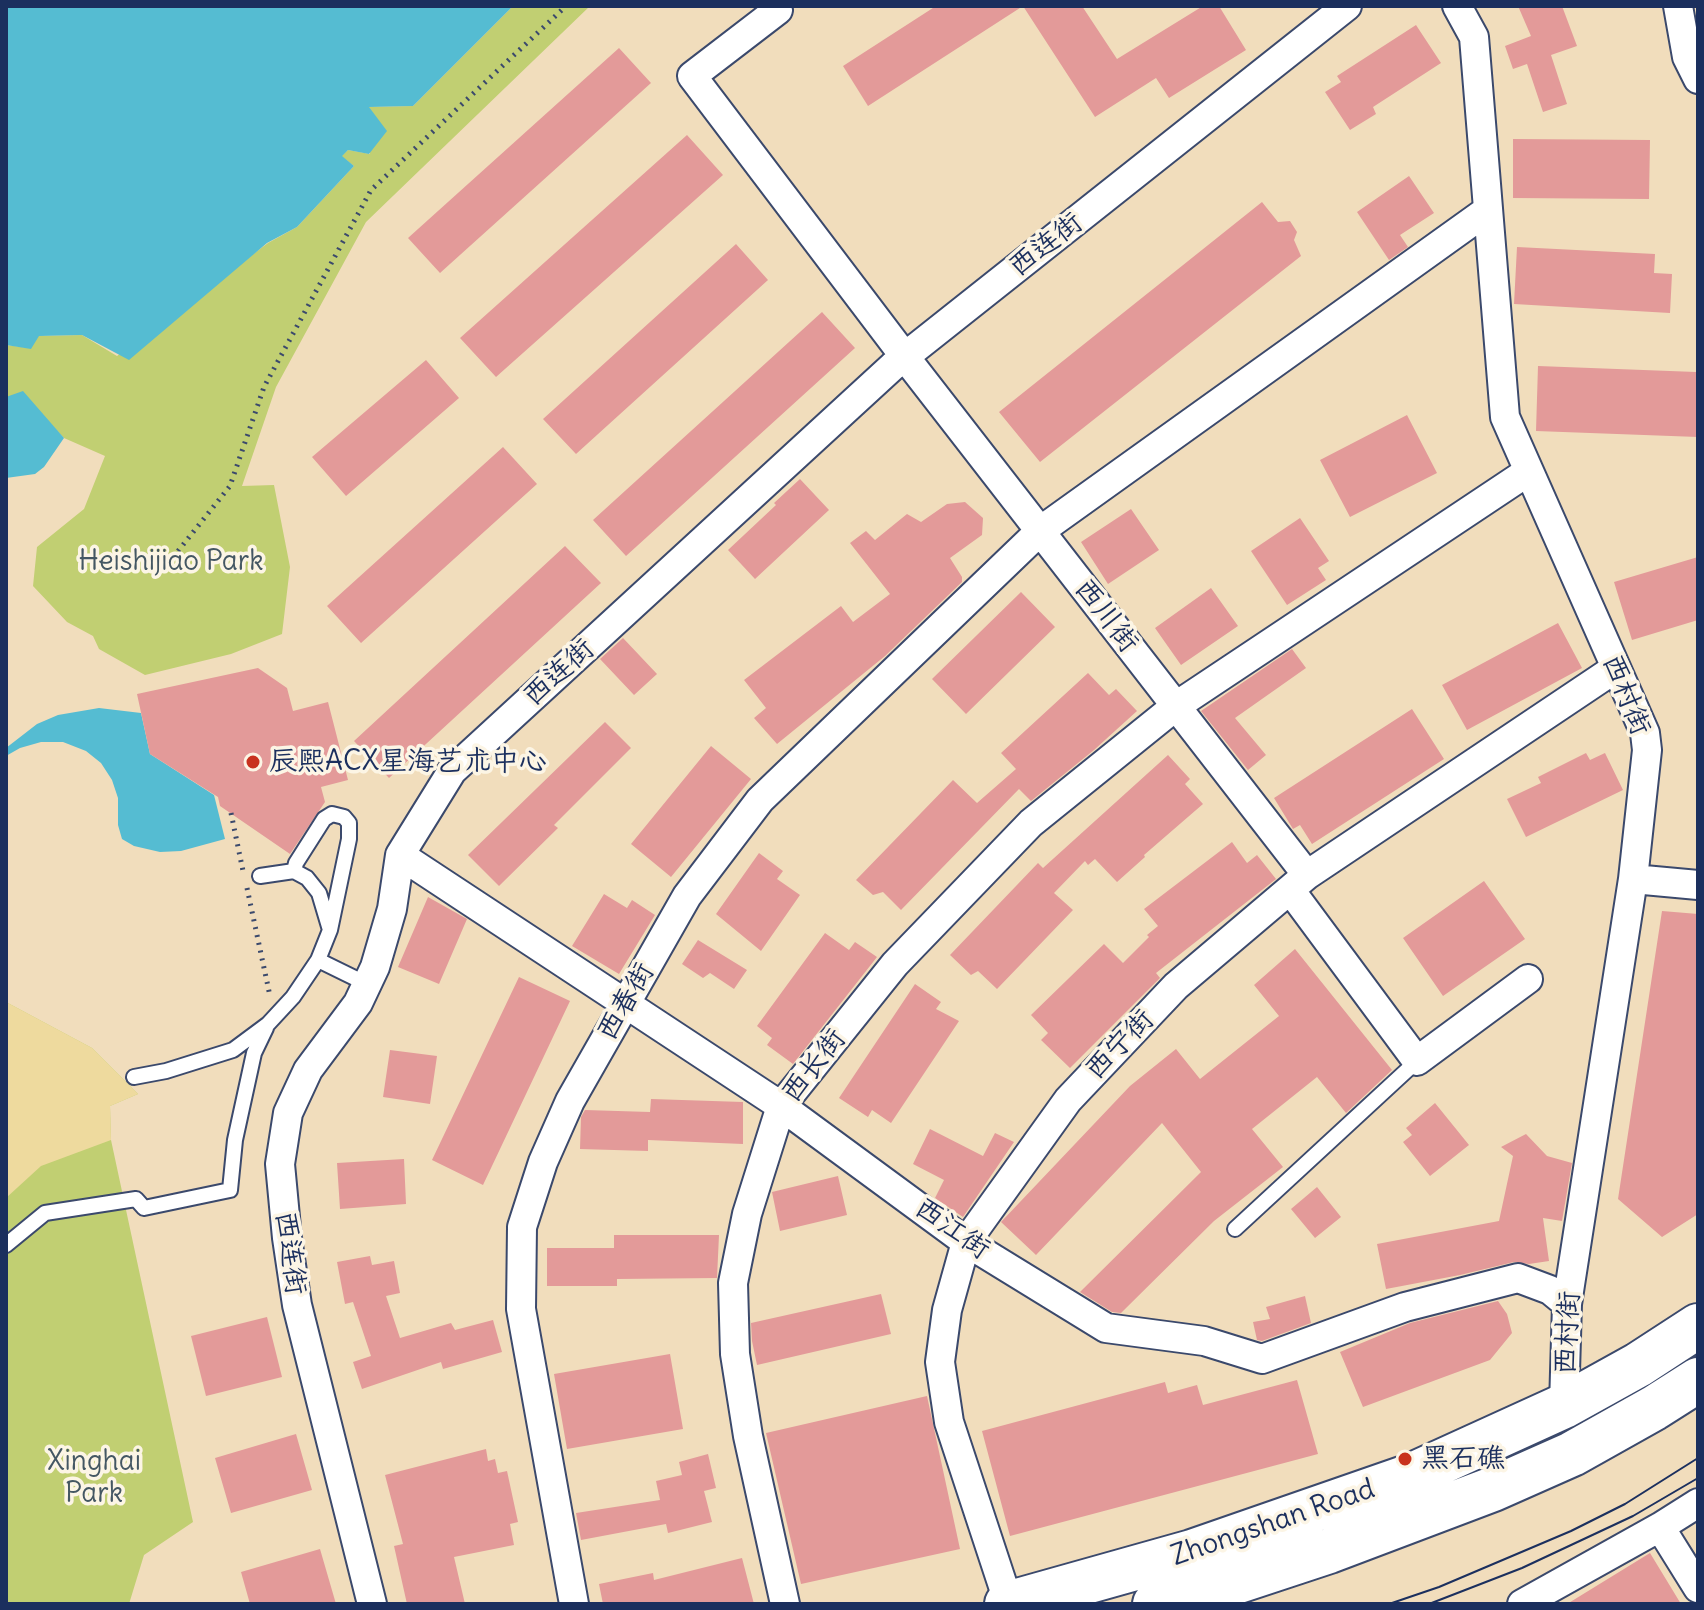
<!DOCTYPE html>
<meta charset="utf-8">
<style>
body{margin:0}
#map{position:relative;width:1704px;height:1610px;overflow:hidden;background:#f1ddbc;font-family:Delius,sans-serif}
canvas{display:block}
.frame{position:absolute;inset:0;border:8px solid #1b2f5e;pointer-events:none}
</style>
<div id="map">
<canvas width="1704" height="1610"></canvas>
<div class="frame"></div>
</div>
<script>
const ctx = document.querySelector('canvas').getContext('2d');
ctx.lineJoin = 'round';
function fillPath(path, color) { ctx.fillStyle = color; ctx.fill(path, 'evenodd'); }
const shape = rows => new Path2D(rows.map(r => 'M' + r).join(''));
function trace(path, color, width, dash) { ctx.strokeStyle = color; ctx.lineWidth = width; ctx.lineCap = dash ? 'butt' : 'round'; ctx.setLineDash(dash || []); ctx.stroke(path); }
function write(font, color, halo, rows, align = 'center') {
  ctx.font = font + ' Delius,"LXGW WenKai TC",sans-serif'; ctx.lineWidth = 7; ctx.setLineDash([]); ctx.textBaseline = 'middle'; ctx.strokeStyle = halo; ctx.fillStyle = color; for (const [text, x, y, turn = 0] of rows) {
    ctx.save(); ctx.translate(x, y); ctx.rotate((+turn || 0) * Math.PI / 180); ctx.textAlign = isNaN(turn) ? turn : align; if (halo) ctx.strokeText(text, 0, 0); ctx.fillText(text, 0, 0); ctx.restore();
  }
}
fillPath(shape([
 [513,6,590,6,366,222,276,387,242,486,274,485,290,567,282,634,231,654,145,675,99,649,93,636,67,622,33,586,37,547,84,509,105,456,64,438,46,419,6,397,6,345,30,348,38,336,82,335,117,356,268,243,297,227,354,166,341,156,348,150,370,154,368,107,413,106],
 [6,1002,92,1048,138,1094,110,1106,111,1140,193,1522,144,1555,129,1604,6,1604]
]), '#c1cf72');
fillPath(shape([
 [6,1002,92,1048,138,1094,110,1106,111,1140,41,1166,6,1198]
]), '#eeda9e');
fillPath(shape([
 [6,6,513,6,413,106,369,107,387,131,369,154,348,150,342,156,354,166,297,227,267,243,129,360,82,335,39,336,31,349,6,345],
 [23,391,64,438,44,467,35,474,6,478,6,397],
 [99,708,141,713,150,754,214,795,225,839,181,851,160,852,134,846,122,839,118,825,118,798,112,780,101,763,86,751,63,742,41,742,20,748,6,756,6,748,37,724,58,715]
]), '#55bcd2');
fillPath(shape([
 [936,6,1023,6,868,106,843,66],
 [1023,6,1082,6,1117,59,1203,6,1219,6,1246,50,1169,98,1156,78,1095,117],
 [1518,6,1562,6,1577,46,1551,55,1567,104,1543,112,1527,64,1513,69,1505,46,1531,36],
 [1416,25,1441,63,1373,107,1376,114,1350,130,1325,92,1341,82,1337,76],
 [619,48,651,83,440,273,408,238],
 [687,135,723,175,496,377,460,338],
 [1513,139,1650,140,1649,199,1513,198],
 [1409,176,1434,213,1400,235,1408,247,1389,260,1357,212],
 [1262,202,1278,222,1290,221,1297,232,1294,240,1301,256,1040,462,999,412],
 [736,244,768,280,576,454,543,419],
 [1517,247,1655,254,1654,273,1672,274,1670,313,1514,304],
 [822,312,855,348,626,556,593,520],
 [426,360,459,398,346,496,312,457],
 [1538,366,1696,372,1698,437,1536,431],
 [1407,415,1437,473,1350,517,1320,460],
 [503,447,537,484,361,643,327,606],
 [800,479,829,510,755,579,728,550,776,505,774,503],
 [965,502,983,518,982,535,950,558,962,577,962,582,885,656,777,744,754,718,766,708,744,680,841,606,853,622,890,594,850,543,866,531,875,540,907,514,921,522,947,504],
 [1131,509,1159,550,1108,584,1081,542],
 [1300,518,1329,561,1318,568,1326,580,1287,605,1251,551],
 [565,546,601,583,389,778,354,741],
 [1698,557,1698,620,1632,640,1614,582],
 [1211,588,1238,626,1181,665,1155,628],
 [1021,592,1055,627,966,714,932,679],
 [1558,623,1582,668,1467,730,1442,685],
 [623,638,657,674,634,695,600,659],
 [1292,649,1306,668,1235,718,1266,755,1248,770,1201,711],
 [258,668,287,688,293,711,328,702,348,780,321,787,325,802,290,854,220,806,218,797,150,754,137,694],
 [1088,673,1109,695,1116,689,1137,711,1094,750,1031,801,1019,789,901,910,883,892,873,895,856,880,953,780,977,803,1016,769,1001,753],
 [1412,709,1444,759,1312,844,1300,825,1293,829,1274,798],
 [605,722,631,748,554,825,558,828,499,886,468,855],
 [711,746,751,779,671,877,631,844],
 [1586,753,1590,760,1605,753,1623,790,1526,837,1507,799,1541,783,1538,777],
 [1168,755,1190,779,1185,784,1203,804,1144,855,1145,857,1117,882,1095,859,1088,865,1085,861,1054,893,1073,910,997,989,978,971,971,975,950,955,1038,863,1043,868],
 [1232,842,1247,863,1257,855,1276,879,1156,973,1160,978,1070,1068,1041,1040,1048,1033,1031,1015,1104,944,1123,963,1149,937,1147,935,1158,926,1144,909],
 [759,853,783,871,777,879,800,895,761,951,716,914],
 [1484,881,1525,939,1443,996,1403,938],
 [604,894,627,908,632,900,655,915,619,974,572,946],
 [428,897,467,919,439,984,398,967],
 [1662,911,1698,914,1698,1214,1662,1237,1618,1199],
 [825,933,849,950,855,942,877,957,793,1064,767,1045,772,1038,757,1026],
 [698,940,747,970,734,989,710,973,703,978,682,964],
 [1295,949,1392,1070,1346,1113,1317,1077,1252,1129,1283,1167,1214,1221,1121,1313,1112,1312,1080,1292,1201,1172,1162,1123,1036,1255,1001,1222,1130,1086,1176,1049,1200,1079,1279,1016,1254,985],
 [519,977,570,1001,483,1185,432,1160],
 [915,984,941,1002,936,1009,959,1021,891,1123,872,1110,868,1117,839,1098],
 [390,1050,437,1056,430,1104,383,1097],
 [651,1099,743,1102,743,1144,648,1140,648,1151,580,1149,581,1117,585,1110,650,1112],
 [1435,1103,1469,1145,1430,1176,1403,1142,1412,1135,1406,1128],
 [930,1129,983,1156,995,1133,1014,1142,963,1217,935,1198,944,1180,913,1164],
 [1526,1134,1547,1156,1572,1163,1562,1221,1543,1218,1549,1261,1529,1264,1514,1262,1460,1275,1386,1289,1377,1244,1499,1221,1513,1156,1501,1147],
 [404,1159,406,1204,340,1209,337,1163],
 [838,1176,847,1215,780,1231,772,1192],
 [1317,1187,1341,1217,1315,1238,1291,1209],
 [614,1235,719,1235,717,1278,617,1279,617,1286,547,1286,547,1248,614,1248],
 [370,1256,372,1265,394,1261,400,1293,386,1296,400,1338,451,1323,455,1330,493,1320,502,1352,443,1369,441,1362,362,1389,353,1362,371,1356,353,1302,345,1304,337,1262],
 [881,1294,891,1334,757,1365,752,1341,751,1323],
 [1305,1296,1311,1323,1262,1341,1257,1340,1253,1322,1270,1319,1266,1307],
 [1498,1301,1507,1314,1512,1333,1490,1360,1363,1407,1340,1352,1410,1323],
 [267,1317,282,1377,206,1396,191,1336],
 [670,1354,683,1429,567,1449,554,1374],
 [1297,1380,1318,1454,1010,1536,982,1431,1165,1382,1168,1393,1197,1385,1203,1405],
 [927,1396,960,1549,801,1584,766,1433],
 [296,1434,312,1490,231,1513,215,1458],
 [486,1449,488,1461,495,1459,498,1473,507,1471,518,1522,510,1524,514,1545,454,1557,465,1604,407,1604,394,1546,403,1544,385,1475],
 [708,1454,716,1488,704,1491,712,1522,668,1533,666,1524,581,1540,576,1513,660,1500,656,1481,682,1475,679,1462],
 [320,1549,336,1604,250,1604,241,1572],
 [1650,1553,1681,1604,1567,1604],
 [742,1558,754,1604,603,1604,599,1584,653,1573,654,1580]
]), '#e39a99');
const lane = shape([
 [260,876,294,871,307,878,319,893,330,930],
 [318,960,367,984],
 [134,1077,166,1071,233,1050,268,1024,293,997,318,960,330,930,349,839,349,823,344,817,332,814,324,819,296,863,294,871],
 [1235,1229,1417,1061],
 [6,1245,45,1213,136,1199,144,1208,230,1190,235,1140,254,1053,266,1028]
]);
const street = shape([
 [1457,6,1474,37,1505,417,1645,733,1647,750,1633,879,1567,1304,1564,1406],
 [1678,6,1687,57,1698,79],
 [778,10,692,76,905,357,1307,875],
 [400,855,781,1106,966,1242,1106,1328,1204,1341,1262,1359,1405,1307,1518,1278,1550,1290,1567,1304],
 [1633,879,1698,885],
 [1291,891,1417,1061,1528,979],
 [1660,1527,1698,1588],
 [372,1604,297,1305,287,1238,280,1164,288,1113,308,1070,358,1003,375,967,392,909,400,855,452,771,893,366,1347,6],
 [574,1604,521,1309,522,1227,543,1162,570,1101,687,896,760,800,1040,531,1488,210],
 [785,1604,748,1436,735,1354,733,1283,747,1214,781,1106,895,964,1031,823,1176,706,1529,471],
 [1009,1604,949,1422,940,1362,947,1310,966,1242,1068,1100,1176,986,1307,875,1616,668],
 [1522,1604,1660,1527,1698,1503]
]);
const highway = shape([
 [1007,1604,1192,1552,1408,1477,1564,1406,1638,1365,1698,1326],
 [1155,1604,1208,1591,1329,1551,1493,1489,1572,1454,1654,1408,1698,1380]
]);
trace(lane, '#3b496c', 18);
trace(street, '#3b496c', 32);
trace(highway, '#3b496c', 48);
trace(shape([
 [178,551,230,486,264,387,371,190,566,6],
 [231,813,243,871],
 [247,888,270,996]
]), '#3b496c', 5, [2, 6]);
trace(lane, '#fff', 14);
trace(street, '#fff', 28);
trace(highway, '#fff', 44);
trace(shape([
 [1389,1604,1439,1587,1571,1531,1625,1504,1698,1458],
 [1429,1604,1522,1568,1633,1516,1698,1478]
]), '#1b2f5e', 2);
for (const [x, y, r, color] of [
 [253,762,8,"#c8321e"],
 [1405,1459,8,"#c8321e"]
]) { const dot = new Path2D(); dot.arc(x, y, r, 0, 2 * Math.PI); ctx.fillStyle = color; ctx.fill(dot); trace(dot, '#fcf5e5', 3); }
write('28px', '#1b2f5e', '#fcf5e5', [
 ["西连街",1046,245,-38],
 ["西川街",1106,616,52],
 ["西连街",559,673,-42],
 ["西村街",1626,695,68],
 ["西春街",626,1002,-60],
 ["西宁街",1120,1045,-46],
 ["西长街",814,1066,-52],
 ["西江街",952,1229,35],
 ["西连街",290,1253,82],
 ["西村街",1568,1333,-87],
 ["Zhongshan Road",1273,1523,-19]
]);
write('28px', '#445763', '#fcf5e5', [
 ["Heishijiao Park",171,562],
 ["Xinghai",94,1462],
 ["Park",94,1494]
]);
write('28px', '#1b2f5e', '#fcf5e5', [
 ["辰熙ACX星海艺术中心",269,762],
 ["黑石礁",1421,1459]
], 'left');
</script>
